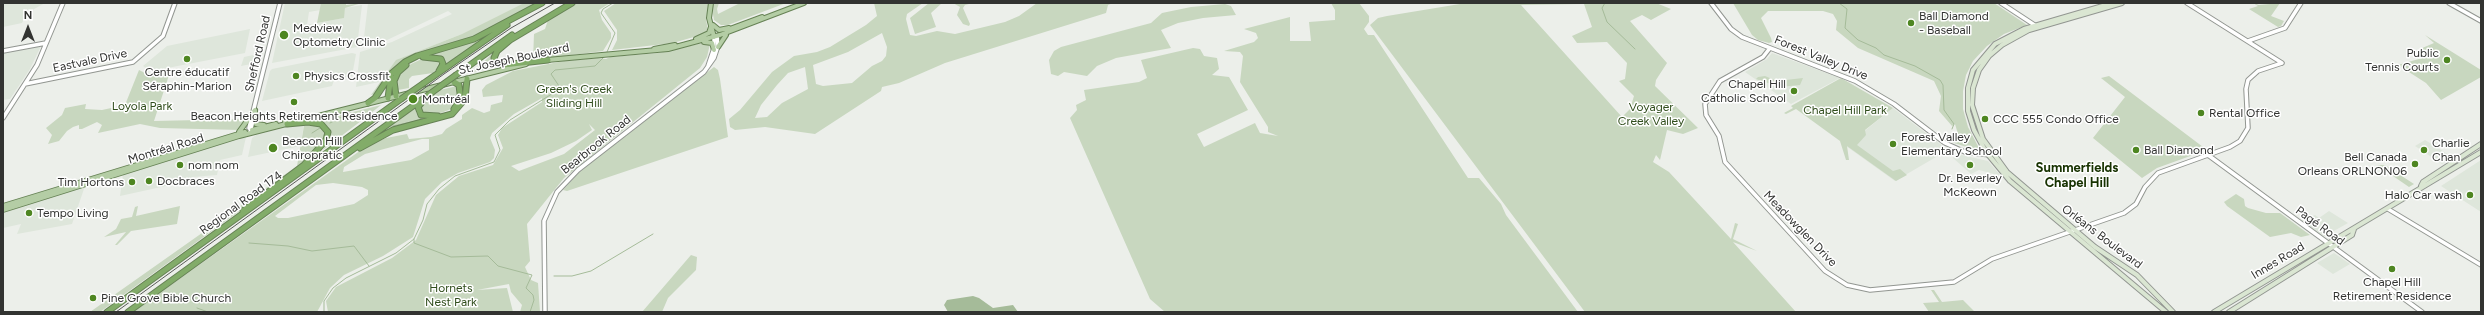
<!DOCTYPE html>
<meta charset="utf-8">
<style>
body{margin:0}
#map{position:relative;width:2484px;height:315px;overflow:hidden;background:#ecefea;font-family:Figtree,sans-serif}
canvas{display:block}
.frame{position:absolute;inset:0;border:4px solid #323331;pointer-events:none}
.north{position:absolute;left:8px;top:8px;width:40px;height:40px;-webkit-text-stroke:3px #fff;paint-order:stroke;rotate:0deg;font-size:11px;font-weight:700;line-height:16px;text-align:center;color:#323331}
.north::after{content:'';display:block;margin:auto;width:14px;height:18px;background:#323331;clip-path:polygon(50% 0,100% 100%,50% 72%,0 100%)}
</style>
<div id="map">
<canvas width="2484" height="315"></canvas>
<div class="frame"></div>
<div class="north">N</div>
</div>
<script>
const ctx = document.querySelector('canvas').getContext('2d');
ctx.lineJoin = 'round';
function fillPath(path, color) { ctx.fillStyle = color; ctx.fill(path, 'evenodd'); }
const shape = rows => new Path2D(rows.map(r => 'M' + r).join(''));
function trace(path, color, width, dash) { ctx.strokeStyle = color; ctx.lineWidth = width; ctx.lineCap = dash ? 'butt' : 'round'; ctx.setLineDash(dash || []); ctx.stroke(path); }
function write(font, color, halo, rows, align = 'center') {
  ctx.font = font + ' Figtree,sans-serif'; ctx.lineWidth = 3; ctx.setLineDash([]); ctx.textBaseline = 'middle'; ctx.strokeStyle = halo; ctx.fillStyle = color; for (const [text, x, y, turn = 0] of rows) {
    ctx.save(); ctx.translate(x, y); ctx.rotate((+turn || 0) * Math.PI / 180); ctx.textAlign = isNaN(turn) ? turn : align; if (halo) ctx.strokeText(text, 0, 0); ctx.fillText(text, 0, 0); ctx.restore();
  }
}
fillPath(shape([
 [3,3,45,3,27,13,22,23,3,27],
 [285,3,321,3,320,10,309,12,307,25,343,18,345,8,362,5,357,47,272,63],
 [368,3,524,3,462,34,399,59,379,82,356,87,360,52,392,42,452,14,448,11,385,41,363,46],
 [250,29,245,53,157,70,147,69,143,66,167,46],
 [41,46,30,69,10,99,3,100,3,53],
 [263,53,261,62,241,66,244,57],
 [352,53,356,54,352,76,334,80,332,86,262,101,270,71,272,69],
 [1772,53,1840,78,1791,104,1745,72,1767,59],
 [1893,108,1948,150,1895,181,1846,146],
 [294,125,304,125,300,146,248,157,252,138,256,135],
 [243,137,246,137,242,155,220,160,217,175,193,177,175,184,120,196,123,174],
 [2425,140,2430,143,2452,157,2442,164,2415,146],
 [1957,154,1988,161,2001,176,1979,170,1971,174,1953,158],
 [2481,160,2481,212,2441,186],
 [85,186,72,224,17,234,21,224,3,228,3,213],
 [2329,211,2348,223,2325,236,2319,235,2301,221,2315,215,2319,218],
 [2334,253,2350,264,2333,274,2317,263]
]), '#dee6db');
fillPath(shape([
 [321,3,346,3,346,5,362,3,345,8,344,18,317,23],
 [524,3,538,3,472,38,407,59,375,94,371,95,396,60,462,34],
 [574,3,610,3,599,10,602,20,611,33,611,38,603,51,533,60,534,34,545,29,549,17],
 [616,3,709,3,706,20,708,30,704,34,673,43,612,50,617,40,617,30,604,11],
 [714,3,719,3,717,9,718,14,740,3,786,3,728,25,721,25,714,20,712,9],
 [874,3,923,3,907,14,906,19,910,35,916,36,937,31,955,34,1005,22,1019,16,1037,3,1113,3,1108,5,1106,13,945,63,899,83,882,87,881,91,815,134,765,127,735,130,730,127,729,119,740,110,772,72,794,56,817,52,830,47,866,25,877,16],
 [882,33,887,47,886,56,882,61,872,66,852,83,823,86,816,84,813,65,848,52],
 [805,67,808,89,782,103,767,117,755,118,761,105,777,85,788,73],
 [929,3,942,3,931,13,936,27,915,34,910,18],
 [953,3,973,3,965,5,963,8,970,24,969,26,963,24,957,15,960,7],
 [1331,3,1359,3,1369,16,1369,22,1364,29,1368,35,1374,35,1468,178,1479,178,1501,204,1506,215,1578,312,1165,312,1150,299,1070,118,1077,110,1076,105,1086,100,1084,90,1139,82,1147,78,1141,60,1193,48,1200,49,1204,56,1217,58,1219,69,1212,75,1229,77,1248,110,1197,134,1204,147,1255,123,1260,133,1278,136,1268,132,1268,127,1240,82,1243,56,1240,52,1224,51,1254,42,1258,38,1256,33,1244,29,1290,17,1290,41,1311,41,1309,22,1335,20,1335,10],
 [1466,3,1656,3,1671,9,1651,20,1642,15,1630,21,1667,63,1656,80,1655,86,1698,128,1683,134,1667,130,1660,160,1656,155,1653,162,1669,172,1731,239,1735,223,1738,224,1733,239,1757,251,1733,242,1796,312,1585,312,1370,25,1378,18,1387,16],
 [1584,4,1592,27,1572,36,1577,43,1607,42,1627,63,1625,79,1619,81,1634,96,1630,109,1622,117,1521,5],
 [1733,3,1994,3,2027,25,2004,34,1987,46,1973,61,1966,75,1963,91,1963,109,1968,127,1980,150,1979,151,1948,141,1958,134,1955,124,1952,126,1939,111,1941,96,1934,81,1858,48,1836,30,1837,21,1833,14,1823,11,1768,11,1761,18,1771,38,1772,42,1769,43,1758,40,1752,35],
 [2253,3,2259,5,2280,3,2271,16,2284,21,2281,26,2278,27,2249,9,2258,6],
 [1225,4,1231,6,1236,15,1203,18,1178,23,1161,30,1171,48,1116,58,1097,66,1087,76,1064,72,1058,76,1051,74,1049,60,1054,51,1061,47,1151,23,1162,13,1191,7],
 [497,29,443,68,441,57,422,56],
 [2425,35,2481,70,2481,77,2441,100,2426,83,2398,65,2429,56,2420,49,2434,43],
 [702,43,710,44,707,57,700,68,564,178,527,224,530,261,525,267,531,280,538,283,540,312,520,312,522,305,511,292,509,284,477,290,507,288,513,312,328,312,326,301,336,287,392,258,416,240,436,195,459,176,493,165,503,148,498,135,502,128,542,102,542,98,514,114,492,133,490,138,495,150,494,158,490,162,458,173,442,182,425,199,413,237,383,256,344,275,330,288,317,312,133,312,368,145,386,138,407,134,409,139,431,137,442,134,446,129,462,119,462,115,472,108,484,113,490,111,491,105,502,102,503,95,483,97,482,90,486,85,513,71,564,61,598,58,606,59,610,57,658,53],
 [589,124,595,130,564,154,519,171,511,166,551,153,576,141,592,130],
 [422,139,429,139,429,150,411,160,343,172,344,167,365,154],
 [333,183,362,187,368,190,368,195,354,204,288,218,278,218,275,216,316,185],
 [492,54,493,63,501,66,473,72],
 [424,58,439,61,439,66,433,73,412,76,409,79,409,88,398,90,396,81,399,74,411,64],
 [714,67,718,70,720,79,728,137,567,191,563,190,581,170],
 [139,70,147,74,170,72,154,121,246,119,240,130,160,128,140,124,98,133,102,125,97,122,82,129,79,129,79,125,73,127,67,131,59,141,48,144,52,135,46,128,62,115,65,108,86,104,85,109,102,110,125,105],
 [1765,76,1777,81,1803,78,1800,85,1780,87,1756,79,1758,77],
 [2109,76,2207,150,2157,168,2142,178,2093,138,2125,97,2101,78],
 [1841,78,1893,108,1865,130,1866,135,1857,145,1893,171,1900,169,1907,175,1896,181,1847,146,1849,160,1846,160,1840,141,1796,109,1786,114,1784,113,1793,108,1791,106],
 [457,86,457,101,451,109,436,115,421,113,420,108,424,103,440,90],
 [418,104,416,112,418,116,430,119,388,131,367,141],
 [381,105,361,121,323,150,329,140,331,132,327,126,317,121],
 [303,124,319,125,326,134,317,152,245,207,100,312,90,312,297,166,304,126,294,125],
 [2377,165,2385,165,2414,184,2409,187],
 [2236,194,2244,199,2245,206,2248,208,2266,213,2280,213,2310,235,2301,237,2291,233,2270,237,2227,206,2224,202],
 [138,206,136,216,180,206,177,224,131,231,117,245,115,245,126,232,104,237,116,229,121,219,132,217,135,207],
 [691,255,697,257,696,270,668,298,662,312,642,312],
 [1931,290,1934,290,1942,302,1963,300,1975,312,1929,312,1923,303,1939,302]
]), '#c8d7bf');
fillPath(shape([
 [973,296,979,298,993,308,1013,305,1018,312,948,312,944,305,947,300]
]), '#a5bb99');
trace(shape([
 [1605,3,1602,8,1607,22,1635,49],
 [1839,3,1847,9,1845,28,1858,40,1876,48,1884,55,1915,66,1940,80,1943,85,1944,110,1954,124,1952,129],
 [607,52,615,33,601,13,603,9,613,3],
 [330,123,350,113],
 [393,126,416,121],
 [312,133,320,128],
 [414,239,414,243,451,257,488,256,498,266,532,275,526,288,533,295,534,300,530,312],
 [249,243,288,246,312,251,354,246,369,266],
 [554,276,572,276,591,271,653,234],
 [197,308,208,312],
 [324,312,324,301,333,288,346,278,396,253,414,239,423,220,427,204,439,189,455,176,494,162,500,150,495,135,510,120,555,92,559,86,551,74,555,70,595,66,604,57]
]), '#a5bb99', 1);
const tertiary = shape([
 [1711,3,1731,29,1742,37,1855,81,1894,104,1945,143,1965,152,1990,155],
 [2001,3,2036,26],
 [2187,3,2282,63],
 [2449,3,2481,21],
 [2248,41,2285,28,2301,3],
 [1770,48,1763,57,1720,81,1705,104,1706,115,1719,136,1725,162,1825,271,1847,285,1870,290,1954,282,1992,259,2124,213,2136,204,2145,187,2158,173,2230,147,2240,141,2248,128,2246,89,2248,80,2258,71,2282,63],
 [3,51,46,43],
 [708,66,714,48,714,37],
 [25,84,133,62,163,36,175,3],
 [3,118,37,65,63,3],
 [251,130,249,128,280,3],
 [250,132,254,117],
 [2208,155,2422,312],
 [2388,209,2481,265],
 [545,312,544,221,557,192,578,170,704,72,714,58,718,46,717,36]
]);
const secondary = shape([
 [2113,3,2024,29,1995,44,1973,70,1968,88,1968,111,1974,130,1986,152,2010,181,2166,312],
 [2122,3,2029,30,2002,45,1989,56,1979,70,1973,88,1972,105,1983,139,2007,172,2095,247,2137,275,2173,312],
 [2421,186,2423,182,2481,144],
 [2214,312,2481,152],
 [2229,312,2352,235,2354,229]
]);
const primary = shape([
 [711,3,709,18,714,37],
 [713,25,719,30,729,28],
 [727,30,762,17],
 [696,39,709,33,711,27],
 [704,42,712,43,714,50],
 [718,47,726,35],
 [654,49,675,45],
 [547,60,668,49,720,35,804,3],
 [255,111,256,124,264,125],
 [298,121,526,64],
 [285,122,302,118],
 [252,130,276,124],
 [239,132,255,110],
 [3,206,245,132],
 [3,210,239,136,290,123]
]);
const motorway = shape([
 [423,57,441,59,443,64,439,71],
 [548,60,503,65,496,63,494,58,497,51,510,40,572,3],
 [456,75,512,35],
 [454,82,459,85,460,93,460,100,454,109],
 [424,83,507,25],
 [396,96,394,81,398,72,406,65],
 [388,98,391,76],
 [423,101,418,107,421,115,438,116],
 [368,103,375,98,391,74,405,62,417,56,474,39,542,3],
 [360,148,393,130,452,114,465,99,467,79],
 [243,211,304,165,326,140,328,132,321,124,308,122,287,124],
 [107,312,401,99],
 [128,312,431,93]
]);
trace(tertiary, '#929691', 5.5);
trace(secondary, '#929691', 6);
trace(primary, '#668255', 6);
trace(motorway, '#668255', 7);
trace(tertiary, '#fff', 3.5);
trace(secondary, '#dae6d2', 4);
trace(primary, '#b4cda5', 4);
trace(motorway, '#82ac69', 5);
trace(shape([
 [116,312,444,74,511,28,555,3]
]), '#595a58', 1);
const motorwayBridge = shape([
 [431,93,456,75],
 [401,99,424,83]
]);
trace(motorwayBridge, '#668255', 7, []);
trace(motorwayBridge, '#82ac69', 5);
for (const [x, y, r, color] of [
 [1911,23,4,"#4e8621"],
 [284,35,5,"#4e8621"],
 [187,59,4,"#4e8621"],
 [2447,60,4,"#4e8621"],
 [296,76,4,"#4e8621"],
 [1794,91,4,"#4e8621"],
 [413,99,5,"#4e8621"],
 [294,102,4,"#4e8621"],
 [2201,113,4,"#4e8621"],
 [1985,119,4,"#4e8621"],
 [1893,144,4,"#4e8621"],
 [273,148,5,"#4e8621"],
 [2136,150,4,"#4e8621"],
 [2424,150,4,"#4e8621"],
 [2415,164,4,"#4e8621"],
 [180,165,4,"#4e8621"],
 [1970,165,4,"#4e8621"],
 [149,181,4,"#4e8621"],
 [132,182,4,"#4e8621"],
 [2470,195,4,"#4e8621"],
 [29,213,4,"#4e8621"],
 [2392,269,4,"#4e8621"],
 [93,298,4,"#4e8621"]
]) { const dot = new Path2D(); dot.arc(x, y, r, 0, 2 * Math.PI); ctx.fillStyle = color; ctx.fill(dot); trace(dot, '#fff', 1.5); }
write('12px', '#323331', '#fff', [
 ["Ball Diamond",1919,16],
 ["- Baseball",1919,30],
 ["Medview",293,28],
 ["Optometry Clinic",293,42],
 ["Public",2439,53,"right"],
 ["Tennis Courts",2439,67,"right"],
 ["Centre éducatif",187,72,"center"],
 ["Séraphin-Marion",187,86,"center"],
 ["Physics Crossfit",304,76],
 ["Chapel Hill",1786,84,"right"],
 ["Catholic School",1786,98,"right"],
 ["Montréal",422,99],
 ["Rental Office",2209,113],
 ["Beacon Heights Retirement Residence",294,116,"center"],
 ["CCC 555 Condo Office",1993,119],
 ["Forest Valley",1901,137],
 ["Elementary School",1901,151],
 ["Beacon Hill",282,141],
 ["Chiropratic",282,155],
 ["Charlie",2432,143],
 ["Chan",2432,157],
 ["Ball Diamond",2144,150],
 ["Bell Canada",2407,157,"right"],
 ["Orleans ORLNON06",2407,171,"right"],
 ["nom nom",188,165],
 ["Dr. Beverley",1970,178,"center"],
 ["McKeown",1970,192,"center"],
 ["Docbraces",157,181],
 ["Tim Hortons",124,182,"right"],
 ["Halo Car wash",2462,195,"right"],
 ["Tempo Living",37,213],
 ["Chapel Hill",2392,282,"center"],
 ["Retirement Residence",2392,296,"center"],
 ["Pine Grove Bible Church",101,298]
], 'left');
write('12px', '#323331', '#fff', [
 ["Shefford Road",258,54,-77],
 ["Forest Valley Drive",1821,58,22],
 ["St. Joseph Boulevard",514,59,-12],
 ["Eastvale Drive",90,61,-12],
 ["Bearbrook Road",596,145,-39],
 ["Montréal Road",166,149,-17],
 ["Regional Road 174",241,203,-36],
 ["Pagé Road",2320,226,36],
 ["Meadowglen Drive",1800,229,46],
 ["Orléans Boulevard",2102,237,37],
 ["Innes Road",2278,261,-31]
]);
write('12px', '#304d1c', '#fff', [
 ["Green's Creek",574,89],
 ["Sliding Hill",574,103],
 ["Loyola Park",142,106],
 ["Voyager",1651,107],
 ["Creek Valley",1651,121],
 ["Chapel Hill Park",1845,110],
 ["Hornets",451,288],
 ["Nest Park",451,302]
]);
write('bold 13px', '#173201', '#fff', [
 ["Summerfields",2077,168],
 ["Chapel Hill",2077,183]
]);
</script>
